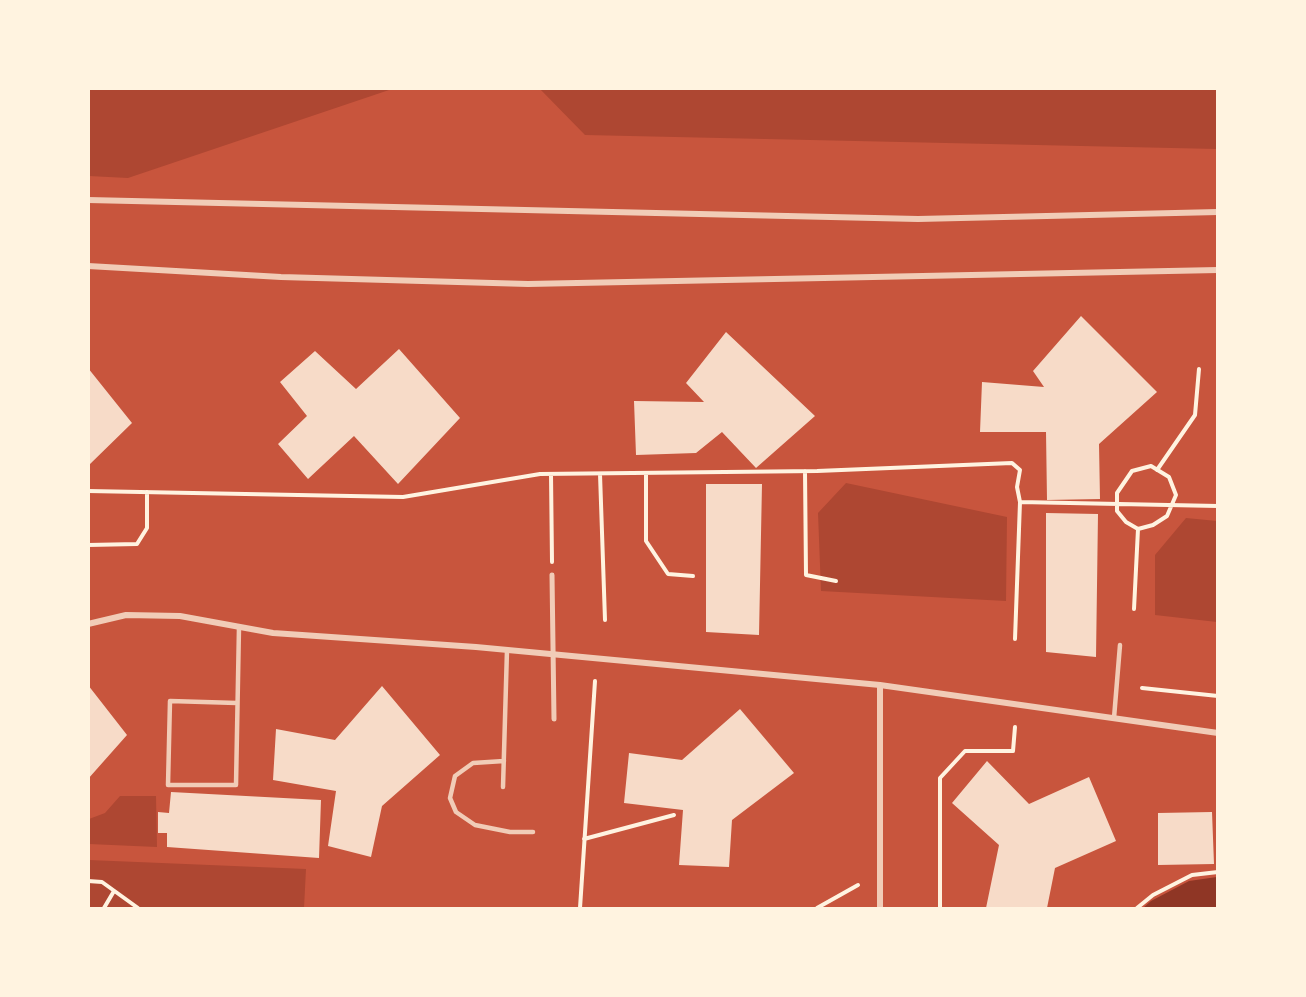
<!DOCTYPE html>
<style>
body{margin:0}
#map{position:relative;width:1306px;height:997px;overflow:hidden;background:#c8553d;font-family:Ubuntu,sans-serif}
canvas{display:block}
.frame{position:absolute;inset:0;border:90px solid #fff3e0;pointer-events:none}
</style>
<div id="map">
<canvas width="1306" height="997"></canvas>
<div class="frame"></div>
</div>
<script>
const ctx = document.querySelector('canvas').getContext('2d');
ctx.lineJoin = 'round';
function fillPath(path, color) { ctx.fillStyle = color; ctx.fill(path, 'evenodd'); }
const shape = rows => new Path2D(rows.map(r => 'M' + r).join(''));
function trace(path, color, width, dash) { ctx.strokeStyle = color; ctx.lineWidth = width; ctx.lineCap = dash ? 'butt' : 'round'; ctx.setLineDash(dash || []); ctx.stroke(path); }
fillPath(shape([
 [89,88,392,88,392,89,128,178,89,176],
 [540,89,1217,89,1217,149,585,135],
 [846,483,1007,517,1006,601,821,591,818,513],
 [1186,518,1217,521,1217,622,1155,615,1155,555],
 [120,796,156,796,157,847,89,844,89,819,105,813],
 [89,860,306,869,304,908,89,908]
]), '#ae4732');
fillPath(shape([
 [1217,877,1217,908,1143,908,1151,901,1189,881]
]), '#8f3625');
fillPath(shape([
 [1081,316,1157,392,1099,444,1100,499,1047,500,1046,432,980,432,982,382,1044,387,1033,371],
 [726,332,815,416,756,468,722,432,696,453,636,455,634,401,704,402,686,383],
 [399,349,460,418,398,484,354,436,308,479,278,444,307,416,280,382,315,351,356,389],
 [88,368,132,423,88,466],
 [706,484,762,484,759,635,706,632],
 [1046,513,1098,514,1096,657,1046,652],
 [88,685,127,735,88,779],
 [382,686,440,755,382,806,371,857,328,846,336,791,273,780,276,729,335,740],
 [740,709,794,773,732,820,729,867,679,865,683,810,624,803,629,753,682,760],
 [987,761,1029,804,1089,777,1116,841,1055,868,1047,908,986,908,999,845,952,803],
 [171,792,321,800,319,858,167,847,167,833,158,833,158,812,169,813],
 [1212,812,1214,864,1158,865,1158,813]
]), '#f7dbc8');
trace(shape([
 [1157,470,1195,415,1199,369],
 [805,471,806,575,836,581],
 [646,473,646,541,668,574,693,576],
 [551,474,552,562],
 [600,474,605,620],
 [88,491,403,497,540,474,817,471,1012,463,1020,470,1017,487,1020,502,1218,506],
 [88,545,137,544,147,528,147,492],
 [1134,609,1138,529,1126,522,1117,511,1117,493,1132,471,1151,466,1169,477,1176,495,1167,516,1153,525,1138,529],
 [1015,639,1020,502],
 [1142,688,1218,696],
 [584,839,674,815],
 [88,881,102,882,138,908],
 [104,908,114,891],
 [580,908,595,681],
 [817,908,858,885],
 [940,908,940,778,965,751,1013,751,1015,727],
 [1137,908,1153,895,1192,875,1218,872]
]), '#fff3e0', 4);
trace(shape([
 [237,703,170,701,168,785,236,785,239,627],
 [1114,718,1120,645],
 [504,761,473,763,455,776,450,798,456,812,475,825,510,832,533,832],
 [503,787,507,650]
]), '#f1ccb7', 4.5);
trace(shape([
 [552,575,554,719]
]), '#f1ccb7', 5);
trace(shape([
 [88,200,918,219,1218,212],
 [88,266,281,277,528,284,1218,270],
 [88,624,126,615,180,616,273,633,476,647,880,685,1218,733],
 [880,685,880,908]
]), '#f1ccb7', 6);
</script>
